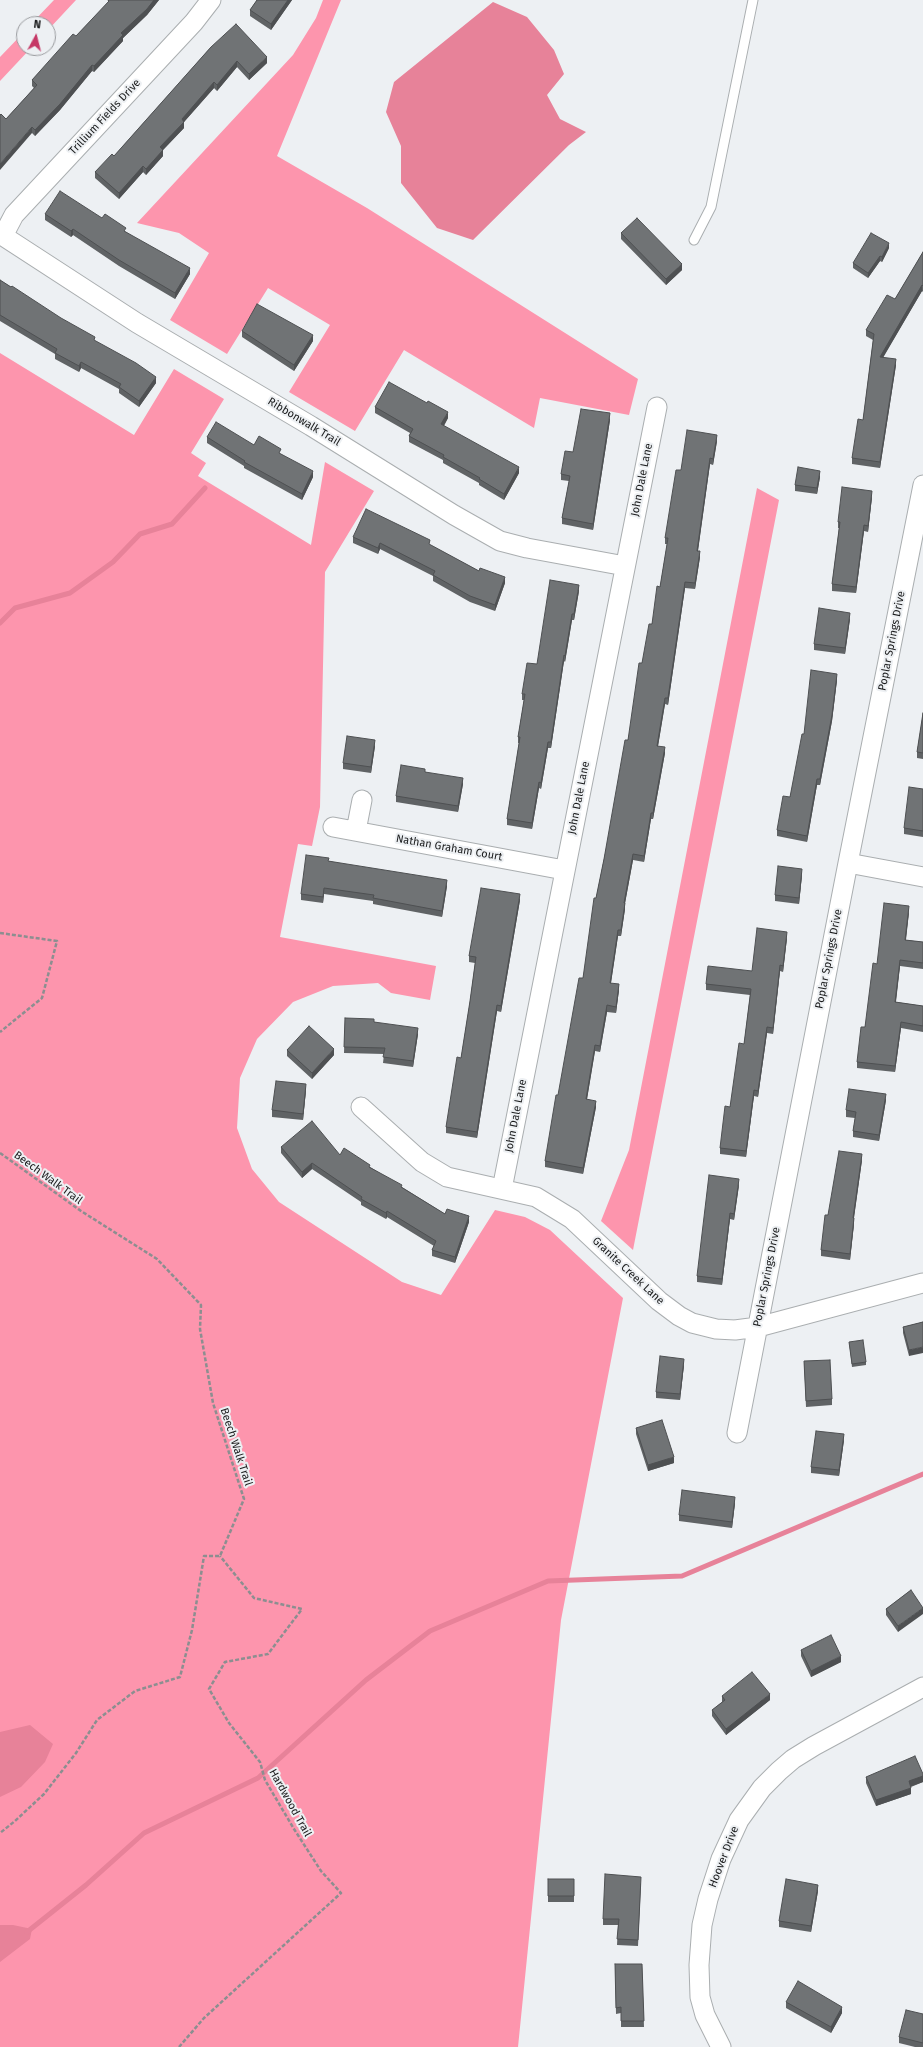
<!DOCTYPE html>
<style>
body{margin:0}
#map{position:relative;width:923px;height:2047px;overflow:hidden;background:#edf0f3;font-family:"Fira Sans",sans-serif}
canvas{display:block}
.north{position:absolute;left:16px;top:16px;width:40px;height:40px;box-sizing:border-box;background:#edf0f3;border:1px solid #989a9d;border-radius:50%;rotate:7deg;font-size:11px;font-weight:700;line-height:16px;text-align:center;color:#191a1b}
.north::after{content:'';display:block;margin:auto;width:14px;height:18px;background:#c53866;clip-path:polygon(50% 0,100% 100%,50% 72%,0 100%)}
</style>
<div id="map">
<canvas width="923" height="2047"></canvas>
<div class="north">N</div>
</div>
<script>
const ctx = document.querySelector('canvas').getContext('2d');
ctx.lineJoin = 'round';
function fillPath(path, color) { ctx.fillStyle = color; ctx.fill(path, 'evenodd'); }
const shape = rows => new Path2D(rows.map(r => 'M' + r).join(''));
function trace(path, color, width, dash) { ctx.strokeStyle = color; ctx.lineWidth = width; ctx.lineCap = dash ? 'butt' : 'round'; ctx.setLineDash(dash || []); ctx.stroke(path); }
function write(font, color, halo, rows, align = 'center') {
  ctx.font = font + ' "Fira Sans",sans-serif'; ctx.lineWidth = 4; ctx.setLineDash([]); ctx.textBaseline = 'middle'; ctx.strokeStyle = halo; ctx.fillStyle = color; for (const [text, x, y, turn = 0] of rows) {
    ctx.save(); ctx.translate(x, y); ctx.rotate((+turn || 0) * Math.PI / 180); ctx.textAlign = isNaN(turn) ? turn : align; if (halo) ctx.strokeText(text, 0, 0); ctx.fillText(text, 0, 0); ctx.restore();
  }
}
fillPath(shape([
 [54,0,76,0,48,30,48,24,31,24],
 [323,0,341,0,277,156,367,208,638,379,629,415,540,398,534,428,404,350,355,431,289,392,330,325,268,288,227,354,170,320,209,253,179,233,137,223,293,55,316,18],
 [24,32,24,48,31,48,0,81,0,57],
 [0,353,134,435,174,369,224,399,191,453,206,463,198,476,311,545,325,462,374,491,325,572,320,807,312,846,298,844,280,937,436,966,430,1000,391,993,378,983,333,986,293,1002,257,1039,240,1078,237,1128,252,1169,279,1202,402,1282,441,1295,495,1210,525,1217,550,1230,623,1298,561,1620,518,2047,0,2047],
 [757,488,779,500,633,1250,601,1221,629,1150]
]), '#fd95ad');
fillPath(shape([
 [493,2,527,17,554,50,564,74,547,95,560,119,586,132,569,145,473,240,437,228,401,183,401,146,386,112,394,82],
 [30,1725,53,1744,45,1762,21,1787,0,1797,0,1732],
 [0,1925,13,1925,32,1929,30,1939,0,1962]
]), '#e78299');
trace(shape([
 [0,623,15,608,70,593,113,562,140,534,172,524,205,488],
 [27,1932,86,1885,144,1833,258,1778,366,1680,430,1631,548,1581,682,1576,923,1474]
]), '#e78299', 5);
const service = shape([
 [694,240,711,207,753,0]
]);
const minor = shape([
 [0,234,137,323,311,426,454,515,500,541,527,548,625,566],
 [3,236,14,215,194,22,211,0],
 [333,827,564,870],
 [356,831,362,800],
 [848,863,923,877],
 [361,1107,422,1162,447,1177,536,1197,572,1219,659,1301,679,1316,692,1323,716,1329,735,1330,758,1327,923,1283],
 [502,1189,657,407],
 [737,1433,848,863,923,485],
 [721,2047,705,2015,700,1997,699,1965,702,1925,708,1899,721,1859,739,1820,762,1788,779,1771,793,1759,814,1746,923,1687]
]);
trace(service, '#aaaeb0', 11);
trace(minor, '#aaaeb0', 21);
trace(shape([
 [0,933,57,941,42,998,0,1032],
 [0,1153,81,1211,157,1259,201,1305,200,1329,213,1403,244,1499,220,1556,204,1556,192,1630,180,1677,135,1691,97,1720,76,1753,44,1794,15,1821,0,1833],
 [179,2047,204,2018,341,1893,321,1871,294,1829,265,1780,260,1762,229,1723,209,1689,225,1662,268,1654,302,1609,254,1598,220,1556]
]), '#8c8e90', 2.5, [4, 2]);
trace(service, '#fff', 9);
trace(minor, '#fff', 19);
fillPath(shape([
 [108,0,159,0,147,15,123,38,123,41,94,72,92,71,60,110,35,136,32,133,6,119,34,88,32,86,32,80,76,36,108,3],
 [257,0,292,0,271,30,250,16,250,10],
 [211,47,267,63,249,80,237,67,217,91,214,88,184,122,184,128,163,150,163,156,146,175,143,172,119,199,95,178,95,172,114,156],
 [45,214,102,218,126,232,190,274,175,299,119,266,73,235,71,237,45,220],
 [621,233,682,270,666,285,621,239],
 [889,248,882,262,880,261,868,278,853,268,853,263],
 [923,252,923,292,922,291,883,357,896,365,880,468,852,464,852,458,863,420,873,340,866,336,866,330,895,299],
 [0,280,95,341,156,383,139,407,119,393,119,389,81,368,79,372,55,359,55,354,0,321],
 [242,331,313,341,294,371,242,337],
 [375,407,448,418,444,426,519,473,504,500,479,485,479,483,443,463,443,460,409,442,409,436,410,433,375,413],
 [610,420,593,530,562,524,562,518,569,481,561,480,561,474,573,452],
 [207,437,254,445,281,454,313,477,302,500,244,468,244,466,207,443],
 [717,441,713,465,710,464,698,551,700,557,695,589,685,588,668,705,665,704,658,746,665,753,653,819,651,819,644,862,633,860,625,903,625,909,621,936,618,936,611,983,619,990,616,1013,607,1012,600,1052,595,1051,587,1099,596,1107,583,1174,545,1167,545,1161,583,978,596,898,628,740,642,663,652,624,660,587,667,544,665,544,665,538,681,470],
 [820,477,817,494,795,491,795,485],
 [872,497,868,532,864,531,856,593,832,591,832,584,839,528,838,528,838,522],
 [353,537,430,545,479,571,505,583,495,611,470,602,433,581,433,576,380,549,378,554,353,543],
 [579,591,574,620,572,620,565,662,564,661,551,748,548,748,541,789,539,788,532,829,507,825,507,819,519,743,518,743,518,737,524,700,522,700,522,694,537,664],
 [850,619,845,654,814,650,814,644],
 [837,680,832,721,820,785,817,785,807,842,777,836,777,830,790,797,804,734],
 [923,713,923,759,917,758,917,752],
 [375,746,371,773,343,769,343,763],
 [425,772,463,784,458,812,396,802,396,796],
 [923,789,923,837,904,834,904,828],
 [329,861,447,886,442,917,373,904,373,901,324,894,323,903,301,900,301,894],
 [802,875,799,904,775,901,775,895],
 [520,900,501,1012,497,1011,477,1138,446,1133,446,1127,461,1058,470,1001,475,963,469,962,469,956],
 [909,912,906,940,923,942,923,969,900,966,896,1002,923,1006,923,1032,901,1028,895,1072,857,1068,857,1062,865,1027,877,964],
 [787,938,783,972,780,971,773,1034,767,1033,758,1097,754,1096,746,1157,720,1154,720,1148,730,1107,744,1044,750,995,706,990,706,984,752,971],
 [345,1018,374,1022,418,1034,413,1067,383,1063,384,1054,344,1053],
 [287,1050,334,1055,312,1079,287,1056],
 [306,1090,303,1120,272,1117,272,1110],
 [886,1100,879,1141,853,1137,853,1131,855,1118,846,1117,846,1110],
 [281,1147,340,1155,370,1167,445,1214,469,1222,455,1263,432,1256,432,1250,434,1246,387,1217,386,1219,361,1205,361,1202,312,1169,302,1178,281,1153],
 [862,1160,854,1218,854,1224,850,1260,821,1256,821,1250,828,1215],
 [739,1185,734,1220,730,1219,722,1285,697,1282,697,1276],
 [923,1322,909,1356,903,1333,903,1327],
 [849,1342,866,1362,866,1365,852,1367],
 [804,1361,832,1399,832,1405,806,1407],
 [684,1365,680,1400,656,1398,656,1392],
 [636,1428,674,1463,648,1471,636,1434],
 [844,1440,839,1476,811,1473,811,1467],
 [735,1503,732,1528,679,1521,679,1515],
 [911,1590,898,1632,886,1615,886,1609],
 [801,1650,841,1662,811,1677,801,1656],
 [722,1696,770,1700,726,1735,712,1716,712,1710,722,1702],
 [923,1774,923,1782,911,1787,911,1794,876,1806,866,1783,866,1777],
 [548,1879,574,1879,574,1902,548,1902],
 [641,1883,638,1946,617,1945,618,1925,603,1925,603,1919],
 [818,1891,811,1932,779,1927,779,1921],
 [615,1964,642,1964,644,2027,621,2027,621,2013,616,2014],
 [786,2002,842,2013,831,2033,786,2008],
 [923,2014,923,2047,915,2047,899,2043,899,2037]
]), '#606365');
fillPath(shape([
 [154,0,159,0,147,15,123,38,123,41,94,72,94,66,121,33],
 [288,0,292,0,271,30,271,24],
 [267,57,267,63,249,80,249,74],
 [237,61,237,67,217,91,217,85],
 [92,65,92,71,60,110,35,136,35,130],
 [214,82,214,88,184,122,184,128,163,150,163,156,146,175,146,169,160,147,182,119],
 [32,127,32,133,0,170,0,164],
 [143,166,143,172,119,199,119,193],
 [73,229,73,235,71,237,71,231],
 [889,243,889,248,882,262,882,257],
 [880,256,880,261,868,278,868,273],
 [682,264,682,270,666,285,666,279],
 [190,268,190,274,175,299,175,293],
 [922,285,922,291,880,363,880,357],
 [313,335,313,341,294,371,294,365],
 [896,359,896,365,880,468,880,462],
 [81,362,81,368,79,372,79,366],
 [156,377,156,383,139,407,139,401],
 [448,412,448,418,441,430,441,424],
 [610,413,610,420,593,530,593,524],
 [717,435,717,441,713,465,713,459],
 [710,458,710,464,697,557,697,551],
 [519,467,519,473,504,500,504,494],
 [313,471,313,477,302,500,302,494],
 [820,471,820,477,817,494,817,488],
 [872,491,872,497,868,532,868,526],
 [864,525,864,531,856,593,856,587],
 [380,543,380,549,378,554,378,548],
 [700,551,700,557,695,589,695,583],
 [505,577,505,583,495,611,495,605],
 [685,582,685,588,668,705,668,698],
 [579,585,579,591,574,620,574,614],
 [850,613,850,619,845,654,845,648],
 [572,614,572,620,565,662,565,656],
 [564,655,564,661,551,748,551,742],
 [837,674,837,680,832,721,820,785,820,779],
 [665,698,665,704,657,752,657,746],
 [375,740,375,746,371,773,371,767],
 [548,742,548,748,541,789,541,783],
 [665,747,665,753,653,819,653,813],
 [463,778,463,784,458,812,458,806],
 [817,779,817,785,807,842,807,836],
 [539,782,539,788,532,829,532,823],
 [651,813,651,819,644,862,644,856],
 [633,854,633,860,624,909,624,903],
 [802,869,802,875,799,904,799,898],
 [447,880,447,886,442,917,442,911],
 [324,888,324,894,323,903,323,897],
 [520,894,520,900,501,1012,501,1006],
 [625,903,625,909,621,936,621,930],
 [909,906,909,912,905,946,905,940],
 [618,930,618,936,610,989,610,983],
 [787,932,787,938,783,972,783,966],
 [900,960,900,966,895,1008,895,1002],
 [780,965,780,971,773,1034,773,1028],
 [619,984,619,990,616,1013,616,1007],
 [497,1005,497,1011,477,1138,477,1132],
 [607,1005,607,1012,600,1052,600,1046],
 [901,1022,901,1028,895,1072,895,1066],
 [767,1027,767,1033,758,1097,758,1091],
 [418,1028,418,1034,413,1067,413,1061],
 [595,1045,595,1051,586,1105,586,1099],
 [334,1049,334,1055,312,1079,312,1073],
 [306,1084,306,1090,303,1120,303,1114],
 [754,1090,754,1096,746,1157,746,1151],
 [886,1094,886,1100,879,1141,879,1135],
 [596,1101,596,1107,583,1174,583,1168],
 [862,1154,862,1160,853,1224,853,1218],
 [312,1163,312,1169,302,1178,302,1172],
 [739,1179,739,1185,734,1220,734,1214],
 [387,1211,387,1217,386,1219,386,1213],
 [730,1213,730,1219,722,1285,722,1279],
 [469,1216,469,1222,455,1263,455,1257],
 [854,1218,854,1224,850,1260,850,1254],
 [923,1347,923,1353,909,1356,909,1350],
 [684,1359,684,1365,680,1400,680,1394],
 [844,1434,844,1440,839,1476,839,1470],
 [674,1457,674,1463,648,1471,648,1465],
 [735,1497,735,1503,732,1528,732,1522],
 [923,1608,923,1614,898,1632,898,1626],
 [841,1656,841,1662,811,1677,811,1671],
 [770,1694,770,1700,726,1735,726,1729],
 [923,1776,923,1782,909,1787,909,1781],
 [911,1788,911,1794,876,1806,876,1800],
 [818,1885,818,1891,811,1932,811,1926],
 [842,2007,842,2013,831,2033,831,2027]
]), '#4e5052');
const building = shape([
 [108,0,154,0,147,9,121,33,123,35,94,66,92,65,60,104,35,130,32,127,0,164,0,115,1,114,6,119,37,85,32,80,73,34,76,36,109,1,108,0],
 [257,0,288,0,271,24,250,10,257,0],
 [236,24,267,57,249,74,237,61,217,85,214,82,182,119,184,122,160,147,163,150,146,169,143,166,119,193,95,172,112,154,114,156,211,47,236,24],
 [60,191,102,218,105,214,126,228,124,231,190,268,175,293,119,260,73,229,71,231,45,214,60,191],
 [637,218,682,264,666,279,621,233,637,218],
 [871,233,889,243,882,257,880,256,868,273,853,263,871,233],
 [923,252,923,286,922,285,880,357,896,359,880,462,852,458,858,419,863,420,874,334,866,330,887,295,895,299,923,252],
 [0,280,11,287,12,286,61,318,95,337,94,340,136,363,156,377,139,401,119,387,121,384,81,362,79,366,55,353,57,349,0,315,0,280],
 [257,304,313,335,294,365,242,331,257,304],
 [389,382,427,403,428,401,448,412,441,424,519,467,504,494,479,479,480,478,443,457,444,455,409,436,413,429,375,407,389,382],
 [581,409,610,413,593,524,562,518,570,476,561,474,565,451,573,452,581,409],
 [216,422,254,445,259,436,281,449,279,453,313,471,302,494,244,462,245,461,207,437,216,422],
 [687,430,717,435,713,459,710,458,697,551,700,551,695,583,685,582,668,698,665,698,657,746,665,747,653,813,651,813,644,856,633,854,624,903,625,903,621,930,618,930,610,983,619,984,616,1007,607,1005,600,1046,595,1045,586,1099,596,1101,583,1168,545,1161,556,1095,558,1095,579,978,583,978,594,898,596,898,604,859,625,740,628,740,639,663,642,663,649,624,652,624,657,586,660,587,668,538,665,538,676,470,681,470,687,430],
 [798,467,820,471,817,488,795,485,798,467],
 [842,487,872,491,868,526,864,525,856,587,832,584,840,522,838,522,842,487],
 [366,509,430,540,429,544,479,571,480,568,505,577,495,605,470,596,433,575,435,571,380,543,378,548,353,537,366,509],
 [550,580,579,585,574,614,572,614,565,656,564,655,551,742,548,742,541,783,539,782,532,823,507,819,520,737,518,737,525,694,522,694,527,663,537,664,550,580],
 [819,608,850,613,845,648,814,644,819,608],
 [811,670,837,674,832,715,820,779,817,779,807,836,777,830,783,796,790,797,802,734,804,734,811,670],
 [923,713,923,753,917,752,923,713],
 [347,736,375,740,371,767,343,763,347,736],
 [401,765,425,769,425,772,463,778,458,806,396,796,401,765],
 [909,787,923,789,923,831,904,828,909,787],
 [306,855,329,858,328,861,447,880,442,911,373,898,374,895,324,888,323,897,301,894,306,855],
 [778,866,802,869,799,898,775,895,778,866],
 [481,888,520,894,501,1006,497,1005,477,1132,446,1127,457,1057,461,1058,470,1001,476,957,469,956,481,888],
 [884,903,909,906,905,940,923,942,923,963,900,960,895,1002,923,1006,923,1026,901,1022,895,1066,857,1062,861,1027,865,1027,873,963,877,964,884,903],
 [757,928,787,932,783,966,780,965,773,1028,767,1027,758,1091,754,1090,746,1151,720,1148,725,1106,730,1107,739,1043,744,1044,751,989,706,984,708,966,752,971,757,928],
 [345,1018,374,1019,374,1022,418,1028,413,1061,383,1057,385,1048,344,1047,345,1018],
 [309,1026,334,1049,312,1073,287,1050,309,1026],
 [276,1081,306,1084,303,1114,272,1110,276,1081],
 [849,1089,886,1094,879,1135,853,1131,856,1112,846,1110,849,1089],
 [312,1121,340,1155,344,1148,370,1165,369,1167,402,1185,401,1187,445,1214,447,1209,469,1216,455,1257,432,1250,436,1241,387,1211,386,1213,361,1199,362,1197,312,1163,302,1172,281,1147,312,1121],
 [839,1151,862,1154,853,1218,854,1218,850,1254,821,1250,825,1215,828,1215,839,1151],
 [709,1175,739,1179,734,1214,730,1213,722,1279,697,1276,709,1175],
 [923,1322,923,1347,909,1350,903,1327,923,1322],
 [863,1340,866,1362,852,1364,849,1342,863,1340],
 [660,1356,684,1359,680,1394,656,1392,660,1356],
 [830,1360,832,1399,806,1401,804,1361,830,1360],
 [662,1420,674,1457,648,1465,636,1428,662,1420],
 [816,1431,844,1434,839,1470,811,1467,816,1431],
 [682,1490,735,1497,732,1522,679,1515,682,1490],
 [911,1590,923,1608,898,1626,886,1609,911,1590],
 [831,1635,841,1656,811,1671,801,1650,831,1635],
 [752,1672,770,1694,726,1729,712,1710,725,1700,722,1696,752,1672],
 [915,1756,923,1774,923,1776,909,1781,911,1788,876,1800,866,1777,915,1756],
 [605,1874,641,1877,638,1940,617,1939,619,1919,603,1919,605,1874],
 [548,1879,574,1879,574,1896,548,1896,548,1879],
 [786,1879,818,1885,811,1926,779,1921,786,1879],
 [615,1964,642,1964,644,2021,621,2021,621,2007,616,2008,615,1964],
 [798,1981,842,2007,831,2027,786,2002,798,1981],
 [906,2010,923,2014,923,2043,899,2037,906,2010]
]);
fillPath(building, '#707375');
trace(building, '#4e5052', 1);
write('11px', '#191a1b', '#edf0f3', [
 ["Trillium Fields Drive",105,117,-47],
 ["Ribbonwalk Trail",304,422,31],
 ["John Dale Lane",642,480,-79],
 ["Poplar Springs Drive",892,641,-79],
 ["John Dale Lane",579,798,-79],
 ["Nathan Graham Court",449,848,10],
 ["Poplar Springs Drive",829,959,-79],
 ["John Dale Lane",516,1116,-79],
 ["Beech Walk Trail",48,1178,36],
 ["Granite Creek Lane",628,1271,43],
 ["Poplar Springs Drive",767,1277,-79],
 ["Beech Walk Trail",236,1447,72],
 ["Hardwood Trail",290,1803,61],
 ["Hoover Drive",724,1857,-69]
]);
</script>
